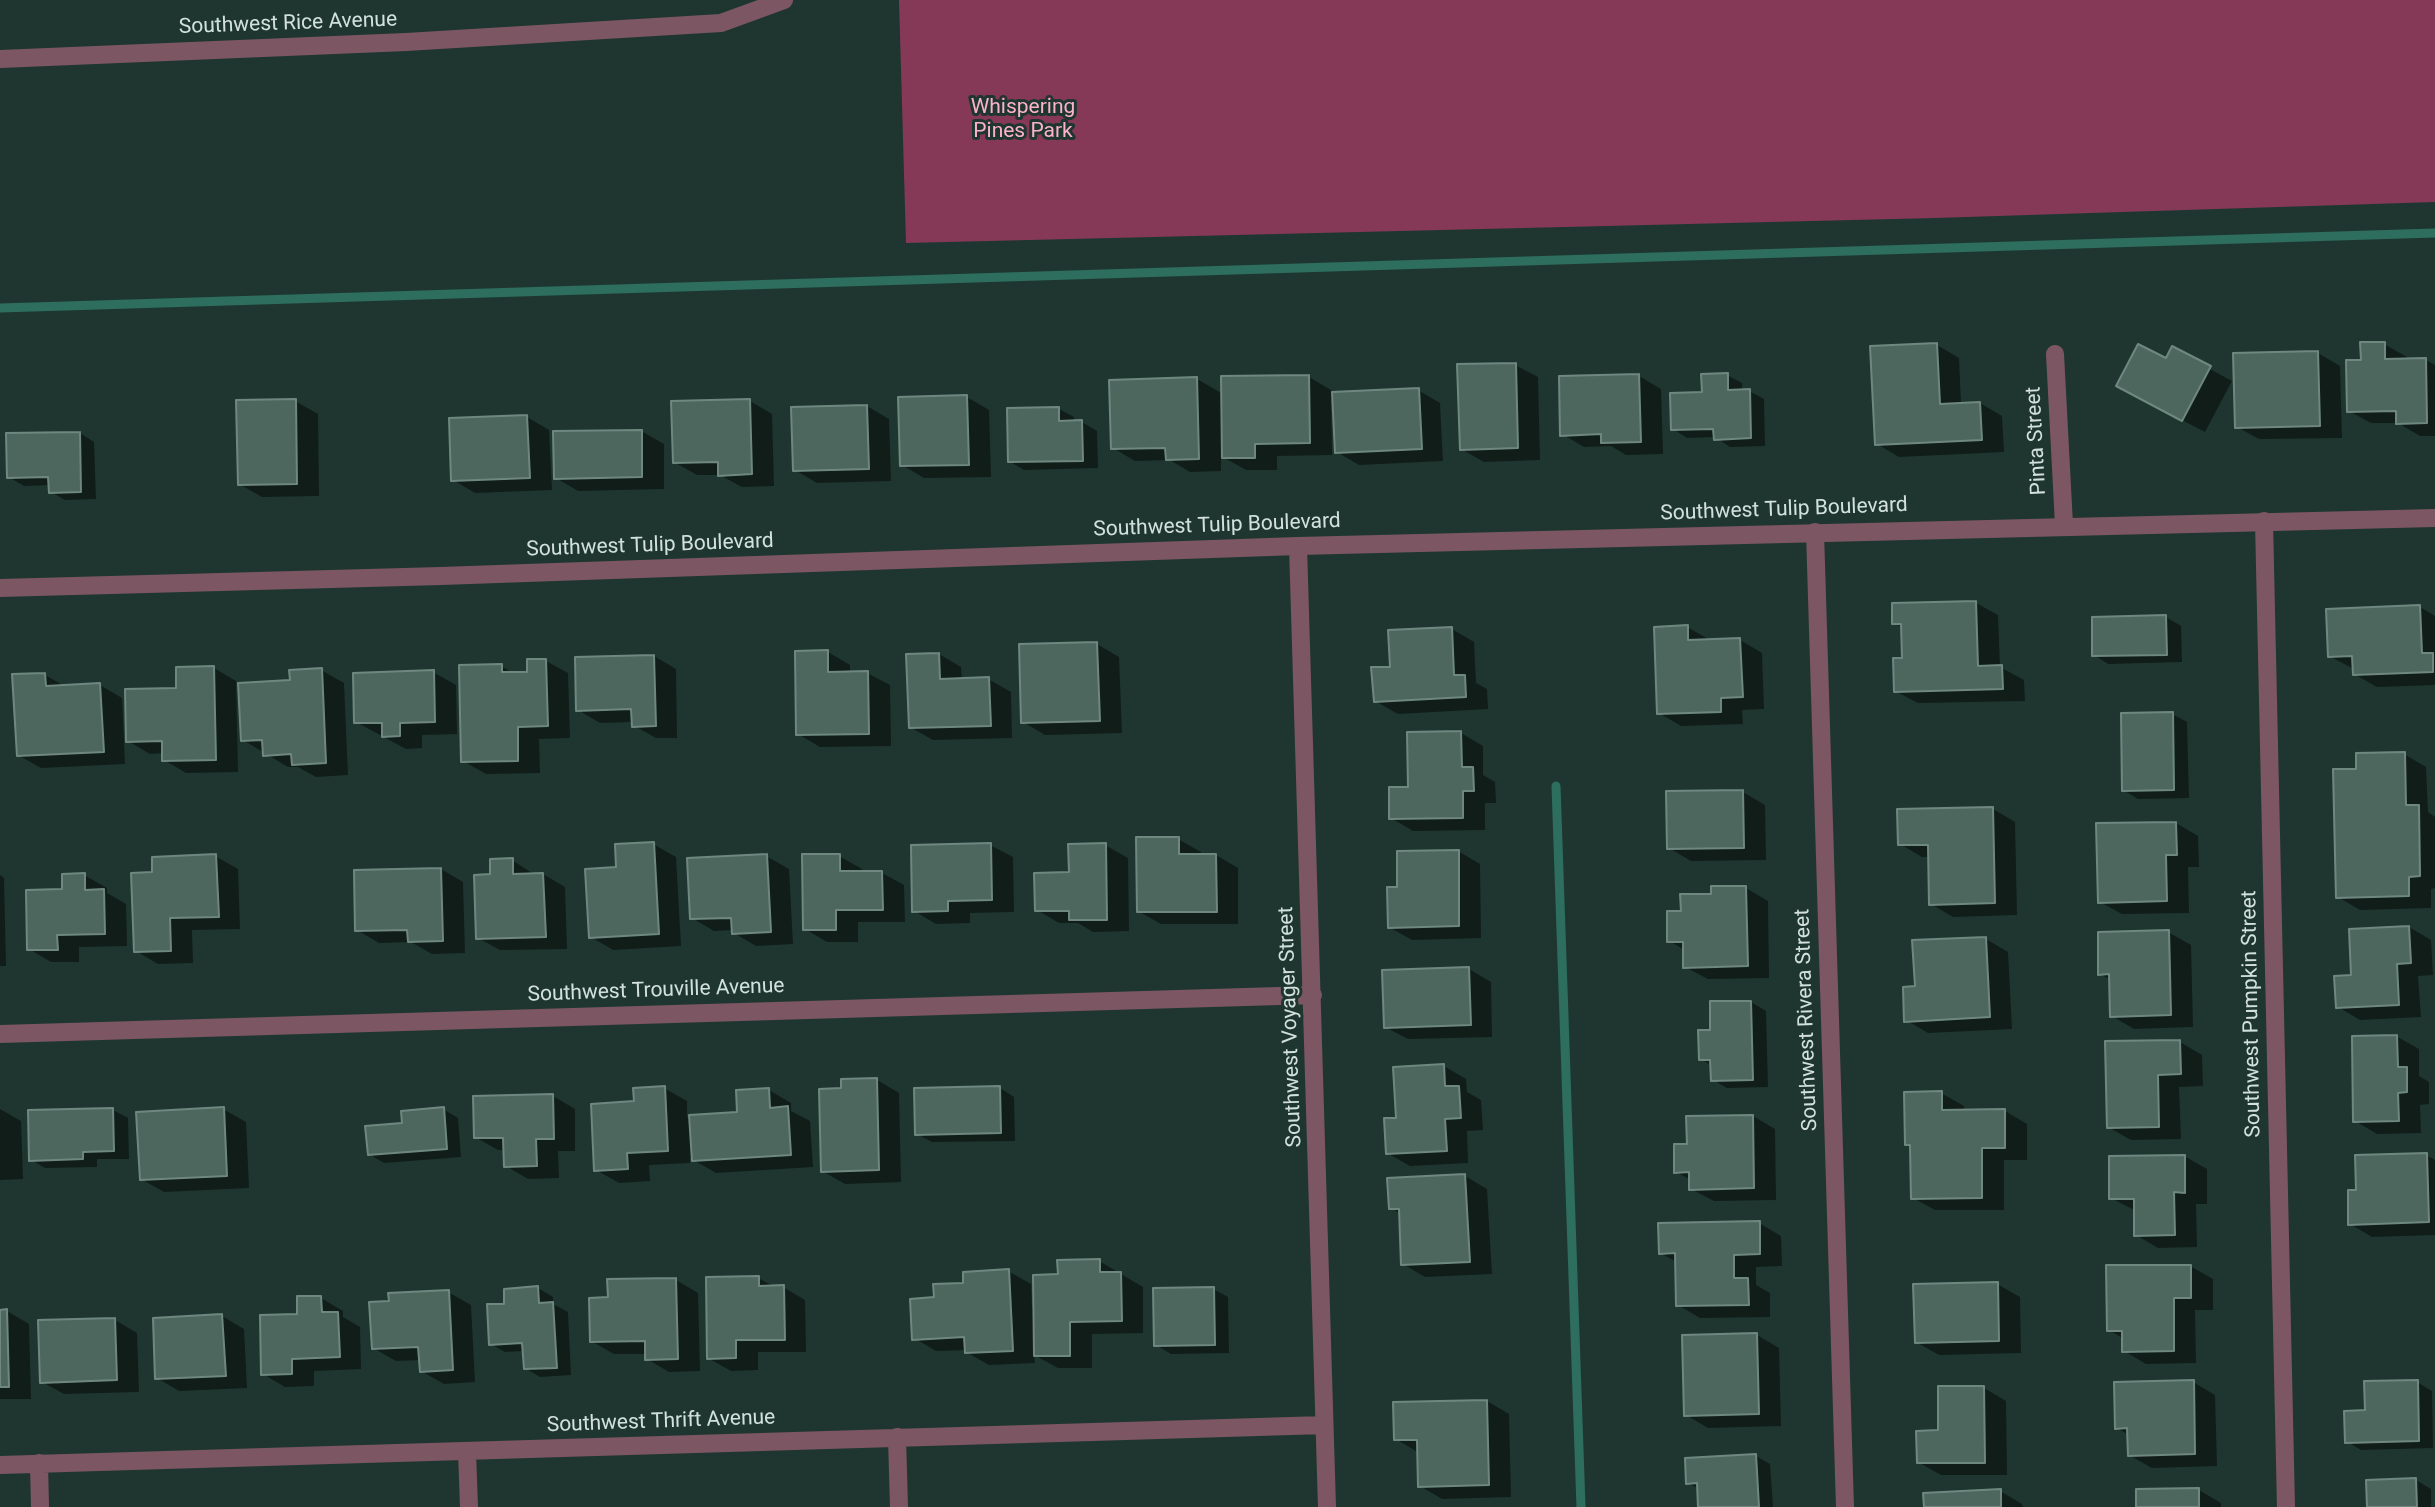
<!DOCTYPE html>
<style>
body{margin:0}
canvas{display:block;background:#1e362f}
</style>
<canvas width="2435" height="1507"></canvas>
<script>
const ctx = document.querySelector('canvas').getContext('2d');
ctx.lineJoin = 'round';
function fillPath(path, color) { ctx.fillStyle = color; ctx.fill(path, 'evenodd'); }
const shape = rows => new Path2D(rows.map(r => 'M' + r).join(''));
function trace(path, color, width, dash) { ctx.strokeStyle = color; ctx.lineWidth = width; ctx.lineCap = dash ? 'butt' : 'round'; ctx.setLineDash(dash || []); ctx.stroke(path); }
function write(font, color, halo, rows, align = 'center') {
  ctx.font = font + ' Roboto,sans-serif'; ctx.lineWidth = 6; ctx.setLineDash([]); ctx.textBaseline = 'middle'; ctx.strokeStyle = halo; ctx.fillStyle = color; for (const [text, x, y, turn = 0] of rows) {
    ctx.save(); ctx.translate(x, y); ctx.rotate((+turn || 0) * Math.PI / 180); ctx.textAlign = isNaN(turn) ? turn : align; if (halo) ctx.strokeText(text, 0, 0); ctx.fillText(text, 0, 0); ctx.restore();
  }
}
fillPath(shape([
 [899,0,2435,0,2435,202,1935,218,906,243]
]), '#853956');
fillPath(shape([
 [2384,344,2407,357,2407,360,2426,360,2435,365,2435,436,2420,436,2398,423,2371,423,2349,411,2362,361],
 [1937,345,1959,358,1961,404,1980,403,2002,416,2004,452,1899,457,1877,444],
 [2173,349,2232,381,2205,432,2140,398],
 [2318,353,2340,366,2342,438,2259,439,2237,427],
 [1515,365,1538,377,1540,460,1484,462,1461,449],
 [1727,375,1742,383,1742,391,1749,391,1764,399,1765,446,1730,447,1715,437,1687,438,1673,429,1704,393],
 [1639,376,1661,389,1663,454,1626,455,1611,446,1584,447,1562,434],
 [1309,377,1331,390,1331,394,1418,390,1440,403,1443,461,1359,465,1337,452,1334,399,1331,399,1332,455,1277,456,1277,470,1246,470,1221,456,1221,471,1190,472,1170,460,1135,461,1113,448,1197,379,1223,394],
 [967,397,989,410,991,477,924,478,902,465],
 [295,401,318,414,319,496,262,497,239,484],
 [750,401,772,414,774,486,742,487,720,475,697,475,674,462],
 [867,406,889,419,891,481,817,483,795,470],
 [1059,409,1074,417,1074,422,1082,422,1097,431,1098,468,1024,470,1009,461],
 [527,417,549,430,552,490,475,493,453,480],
 [641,431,664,444,664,489,578,491,556,478],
 [80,433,94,442,96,499,65,500,51,492,50,485,24,486,9,477],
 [1976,603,1998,615,2000,667,2024,680,2025,701,1918,703,1895,691,1903,660,1903,628,1894,623],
 [2420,607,2435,616,2435,685,2377,687,2354,674,2354,669,2329,656],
 [2166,617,2181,626,2182,662,2108,664,2094,655],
 [1687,627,1710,640,1740,640,1762,653,1764,709,1742,710,1743,724,1681,726,1659,713],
 [1452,629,1474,642,1476,683,1487,689,1488,709,1398,714,1375,701,1392,668],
 [1097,644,1119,657,1122,733,1045,735,1023,722],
 [828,652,850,665,850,673,867,673,890,685,891,746,820,747,798,734],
 [939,654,961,667,962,680,988,679,1011,692,1012,738,933,740,910,727],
 [654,656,676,669,677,738,656,738,633,725,633,722,600,723,578,710],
 [546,661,568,673,570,738,539,739,540,773,486,774,463,761,501,666,515,674,529,674],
 [214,668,236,681,238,772,186,773,164,760,164,753,150,754,128,741,178,690],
 [321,670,344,683,348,775,316,777,298,767,288,767,243,740,292,682],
 [433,672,456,685,457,734,422,735,422,748,406,749,356,722],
 [45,675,66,687,100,685,122,698,125,764,41,768,18,755],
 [2172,714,2187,722,2189,798,2138,799,2123,790],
 [1461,733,1483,746,1483,775,1495,782,1496,803,1485,803,1485,830,1413,831,1391,818,1410,789],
 [2404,754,2426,767,2428,812,2435,817,2435,888,2431,889,2431,908,2360,910,2338,897,2358,771],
 [1743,792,1765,805,1766,860,1691,861,1669,848],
 [1993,809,2015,822,2017,915,1953,917,1931,904,1930,857,1922,857,1900,844],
 [2176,823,2198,836,2199,867,2188,867,2189,913,2122,914,2100,902],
 [1178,839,1201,852,1201,855,1216,855,1238,868,1238,924,1161,924,1138,911],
 [653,844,676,857,681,946,613,950,591,937,618,869],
 [990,845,1013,857,1014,912,970,913,970,923,936,924,914,911],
 [1105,845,1128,858,1129,931,1093,932,1078,923,1059,923,1037,910,1071,874],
 [1458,851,1480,864,1481,938,1412,940,1389,927,1399,888],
 [215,856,238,869,240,929,192,930,193,963,158,964,136,951,154,874],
 [766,856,789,869,793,944,756,946,734,933,734,930,714,931,692,918],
 [839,856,862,869,862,873,882,873,904,885,905,922,858,922,858,942,827,942,805,929],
 [512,860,535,875,543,874,565,887,567,949,500,950,478,938,492,876],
 [441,869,463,882,465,953,432,954,411,942,379,943,357,930],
 [0,875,4,878,6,966,0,966],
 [84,875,107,888,107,893,126,904,127,946,79,947,79,962,51,962,29,949,64,891],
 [1746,888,1768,901,1769,978,1708,979,1685,967,1685,950,1669,941,1682,913,1713,896],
 [2409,927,2431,940,2433,975,2418,976,2421,1017,2360,1020,2338,1007,2353,976],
 [2168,932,2191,945,2193,1027,2134,1029,2112,1016,2111,980,2100,974],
 [1986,939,2008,952,2012,1029,1928,1033,1906,1020,1917,988],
 [1469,969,1491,982,1492,1037,1408,1039,1385,1027],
 [1751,1002,1766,1011,1768,1087,1727,1088,1713,1080,1712,1066,1701,1059,1712,1032],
 [2396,1036,2419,1049,2419,1076,2429,1082,2429,1104,2420,1105,2421,1133,2377,1134,2355,1121],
 [2180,1042,2202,1055,2203,1086,2179,1087,2181,1139,2131,1140,2108,1127],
 [1444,1066,1466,1079,1467,1092,1481,1100,1483,1130,1467,1131,1468,1163,1410,1166,1387,1153,1398,1119],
 [877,1080,899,1093,901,1182,845,1184,822,1171,843,1090],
 [664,1088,687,1101,687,1117,739,1113,769,1090,791,1103,791,1111,810,1121,813,1167,716,1173,690,1158,690,1163,649,1165,650,1181,619,1183,596,1170],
 [1000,1088,1014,1097,1015,1141,932,1142,917,1134],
 [1941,1093,1964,1106,1964,1111,2005,1111,2027,1124,2027,1160,2004,1160,2004,1210,1935,1210,1913,1198,1912,1147,1907,1144],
 [553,1096,575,1109,575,1151,558,1151,559,1178,528,1179,506,1166,505,1150,498,1150,475,1137],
 [0,1109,21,1121,23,1179,0,1180],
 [223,1109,246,1122,249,1188,164,1192,141,1179],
 [443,1109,458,1118,461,1157,384,1163,369,1154,404,1125],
 [113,1110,128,1118,129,1159,97,1159,97,1167,45,1168,31,1160],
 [1753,1116,1775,1129,1776,1200,1714,1201,1691,1189,1691,1180,1676,1172,1689,1145],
 [2426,1155,2435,1160,2435,1235,2372,1237,2350,1224,2358,1192],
 [2184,1156,2207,1169,2207,1204,2196,1204,2197,1247,2158,1248,2136,1235,2136,1211,2111,1198],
 [1465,1176,1487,1189,1492,1274,1425,1277,1403,1264,1401,1214,1391,1208],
 [1759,1223,1781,1236,1782,1266,1756,1267,1756,1285,1770,1293,1770,1317,1700,1318,1678,1305,1677,1262,1660,1253],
 [1099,1261,1143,1287,1143,1333,1092,1334,1092,1368,1058,1368,1034,1355,1035,1363,989,1365,966,1352,966,1350,936,1351,914,1338,936,1299,965,1284,1008,1271,1031,1284,1032,1307,1035,1307,1059,1276],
 [2190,1266,2213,1279,2213,1310,2195,1310,2196,1363,2146,1364,2124,1351,2124,1339,2109,1330],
 [758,1278,775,1287,783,1287,805,1300,806,1352,758,1352,758,1370,731,1371,708,1358],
 [676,1280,698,1293,700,1371,669,1372,647,1359,647,1354,614,1354,591,1341,610,1299],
 [1997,1284,2020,1297,2021,1353,1939,1355,1916,1342],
 [538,1288,553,1297,553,1304,568,1312,571,1375,540,1377,525,1368,525,1351,505,1352,491,1344,506,1305],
 [1213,1289,1228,1297,1229,1353,1171,1354,1156,1345],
 [448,1292,471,1305,475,1382,444,1384,421,1371,421,1360,396,1361,373,1348],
 [321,1298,343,1311,343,1317,360,1327,361,1369,314,1371,314,1386,285,1387,263,1374,299,1316],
 [0,1311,7,1311,29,1324,31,1399,0,1399],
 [222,1316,244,1329,247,1388,179,1391,157,1378],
 [115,1320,137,1333,139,1392,64,1394,42,1382],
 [1757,1335,1779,1348,1781,1426,1708,1428,1686,1415],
 [2193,1382,2215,1395,2217,1466,2152,1468,2129,1455,2129,1435,2117,1428],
 [2417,1382,2432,1391,2433,1448,2361,1450,2346,1441,2367,1412],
 [1984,1388,2006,1401,2007,1475,1941,1475,1918,1462,1940,1432],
 [1487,1401,1509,1414,1511,1497,1442,1499,1420,1486,1419,1453,1396,1439],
 [1756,1456,1770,1464,1773,1507,1700,1507,1699,1489,1688,1483],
 [2416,1480,2431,1489,2431,1507,2369,1507],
 [2199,1490,2221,1503,2221,1507,2137,1507],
 [2000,1491,2022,1504,2023,1507,1926,1507]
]), '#0007');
trace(shape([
 [0,308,2435,233],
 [1556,786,1581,1507]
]), '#2d6e5e', 9);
const building = shape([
 [2360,342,2385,342,2385,359,2426,358,2427,423,2396,424,2396,411,2347,412,2346,360,2361,360,2360,342],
 [1937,343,1940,404,1980,402,1982,440,1875,445,1870,346,1937,343],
 [2138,344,2166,358,2172,346,2211,366,2182,421,2116,386,2138,344],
 [2318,351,2320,426,2235,428,2233,353,2318,351],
 [1516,363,1518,448,1460,450,1457,364,1516,363],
 [1728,373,1728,390,1750,389,1751,438,1714,440,1713,429,1671,430,1670,393,1702,392,1701,374,1728,373],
 [1639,374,1641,442,1601,443,1601,434,1560,436,1559,376,1639,374],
 [1309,375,1310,443,1255,444,1255,458,1222,458,1221,376,1309,375],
 [1197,377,1199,459,1166,460,1165,448,1111,449,1109,380,1197,377],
 [1419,388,1422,449,1335,453,1332,392,1419,388],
 [967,395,969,465,900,466,898,397,967,395],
 [296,399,297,484,238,485,236,400,296,399],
 [750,399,752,474,718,476,718,462,673,463,671,401,750,399],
 [867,405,869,469,793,471,791,407,867,405],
 [1059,407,1059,421,1082,420,1083,461,1008,462,1007,408,1059,407],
 [527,415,530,478,451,481,449,418,527,415],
 [642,430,642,477,554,479,553,431,642,430],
 [80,432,81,492,49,493,48,477,7,478,6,433,80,432],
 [1976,601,1978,666,2002,665,2003,689,1894,692,1893,658,1902,658,1901,624,1892,624,1892,603,1976,601],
 [2420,605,2422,653,2433,653,2433,672,2353,675,2352,656,2328,657,2326,609,2420,605],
 [2166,615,2167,655,2092,656,2092,617,2166,615],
 [1688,625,1688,640,1740,638,1743,697,1721,698,1721,712,1657,714,1654,627,1688,625],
 [1452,627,1454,675,1465,675,1466,697,1374,702,1371,667,1390,667,1388,630,1452,627],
 [1097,642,1100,721,1021,723,1019,644,1097,642],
 [828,650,828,672,868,671,869,734,796,735,795,651,828,650],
 [939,653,940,679,989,677,991,726,909,728,906,654,939,653],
 [654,655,656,726,632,727,631,709,576,711,575,657,654,655],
 [527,659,546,659,548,726,518,727,518,761,461,762,459,665,502,664,502,672,527,672,527,659],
 [214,666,216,760,162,761,162,741,126,742,125,689,176,688,176,667,214,666],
 [322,668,326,763,292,765,291,754,263,756,262,740,241,741,238,683,290,680,289,670,322,668],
 [434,670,435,722,400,723,400,736,382,737,382,723,354,723,353,673,434,670],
 [45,673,46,686,100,683,104,752,17,756,12,674,45,673],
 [2173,712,2174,790,2122,791,2121,713,2173,712],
 [1461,731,1462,767,1473,767,1474,791,1463,791,1463,818,1389,819,1389,787,1408,787,1407,732,1461,731],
 [2405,752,2406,805,2419,805,2420,876,2409,877,2409,896,2336,898,2333,769,2356,769,2356,753,2405,752],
 [1743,790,1744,848,1667,849,1666,791,1743,790],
 [1993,807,1995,903,1929,905,1928,845,1898,845,1897,809,1993,807],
 [2176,822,2177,855,2166,855,2167,901,2098,903,2096,823,2176,822],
 [1136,837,1179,837,1179,854,1216,854,1217,912,1137,912,1136,837],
 [654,842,659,934,589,938,585,869,616,867,615,844,654,842],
 [991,843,992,900,948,901,948,911,912,912,911,845,991,843],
 [1106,843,1107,920,1069,920,1069,911,1035,911,1034,873,1069,872,1068,844,1106,843],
 [1459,850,1459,926,1388,928,1387,887,1397,887,1397,851,1459,850],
 [216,854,219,917,170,918,171,951,134,952,131,873,152,872,152,857,216,854],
 [767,854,771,932,732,934,731,918,690,919,687,858,767,854],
 [802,854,840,854,840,871,882,871,883,910,836,910,836,930,803,930,802,854],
 [513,858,513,874,543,873,546,937,476,939,474,875,490,874,490,859,513,858],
 [441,868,443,941,408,942,407,930,355,931,354,870,441,868],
 [85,873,85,890,104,889,105,934,57,935,58,950,27,950,26,890,62,889,62,874,85,873],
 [1711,886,1746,886,1748,966,1683,968,1683,942,1667,942,1667,911,1681,911,1680,894,1711,894,1711,886],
 [2409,926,2411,963,2397,964,2399,1005,2336,1008,2334,976,2351,975,2349,929,2409,926],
 [2169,930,2171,1015,2110,1017,2109,974,2098,975,2098,932,2169,930],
 [1986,937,1990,1017,1904,1022,1903,987,1915,986,1912,940,1986,937],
 [1469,967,1471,1025,1384,1028,1382,970,1469,967],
 [1710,1001,1751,1001,1753,1080,1711,1081,1710,1060,1699,1060,1698,1030,1710,1030,1710,1001],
 [2397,1035,2398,1067,2407,1067,2407,1092,2398,1093,2399,1121,2353,1122,2352,1036,2397,1035],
 [2180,1040,2181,1074,2158,1075,2159,1127,2107,1128,2105,1041,2180,1040],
 [1444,1064,1445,1086,1459,1086,1461,1118,1445,1119,1447,1151,1386,1154,1384,1118,1396,1118,1393,1067,1444,1064],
 [877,1078,879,1170,821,1172,819,1089,841,1088,841,1079,877,1078],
 [665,1086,668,1151,627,1153,628,1169,594,1171,591,1104,634,1101,633,1088,665,1086],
 [1000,1086,1001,1133,915,1135,914,1088,1000,1086],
 [769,1088,770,1108,788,1106,791,1155,692,1161,689,1115,737,1112,736,1090,769,1088],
 [1942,1091,1942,1110,2005,1109,2005,1148,1982,1148,1982,1198,1911,1199,1910,1145,1905,1145,1904,1092,1942,1091],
 [553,1094,554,1139,536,1139,537,1166,504,1167,503,1138,474,1138,473,1096,553,1094],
 [224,1107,227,1176,140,1180,136,1112,224,1107],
 [444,1107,447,1149,368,1155,365,1126,402,1123,401,1111,444,1107],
 [113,1108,114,1151,83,1152,83,1159,29,1161,28,1110,113,1108],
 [1753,1115,1754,1188,1689,1190,1689,1172,1674,1173,1674,1144,1687,1144,1686,1116,1753,1115],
 [2427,1153,2429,1222,2348,1225,2348,1190,2356,1190,2355,1155,2427,1153],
 [2185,1155,2185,1193,2174,1192,2175,1235,2134,1236,2134,1199,2109,1199,2109,1156,2185,1155],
 [1465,1174,1470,1262,1401,1265,1399,1209,1389,1209,1387,1178,1465,1174],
 [1760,1221,1760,1254,1734,1255,1734,1278,1748,1278,1749,1305,1676,1306,1675,1253,1659,1254,1658,1223,1760,1221],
 [1100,1259,1100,1272,1121,1272,1122,1321,1070,1322,1070,1356,1034,1356,1033,1275,1058,1274,1057,1260,1100,1259],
 [2106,1265,2191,1265,2191,1298,2174,1298,2174,1351,2122,1352,2122,1331,2107,1331,2106,1265],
 [1009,1269,1013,1351,965,1353,964,1337,912,1340,910,1299,934,1297,933,1284,963,1283,963,1272,1009,1269],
 [759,1276,759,1286,784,1285,785,1340,736,1340,736,1358,707,1359,706,1277,759,1276],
 [676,1278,678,1359,645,1360,645,1341,590,1342,589,1298,608,1297,607,1279,676,1278],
 [1998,1282,1999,1341,1915,1343,1913,1284,1998,1282],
 [538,1286,539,1303,553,1302,557,1368,524,1369,522,1343,489,1345,487,1304,504,1304,504,1289,538,1286],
 [1214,1287,1215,1345,1154,1346,1153,1288,1214,1287],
 [449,1290,453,1370,420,1372,418,1347,372,1349,369,1302,389,1301,388,1293,449,1290],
 [297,1296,321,1296,322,1312,338,1312,340,1357,292,1359,292,1374,261,1375,260,1315,297,1314,297,1296],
 [7,1309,9,1387,0,1387,0,1310,7,1309],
 [222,1314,226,1376,155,1379,153,1318,222,1314],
 [115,1318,117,1380,40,1383,38,1320,115,1318],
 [1757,1333,1759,1414,1684,1416,1682,1335,1757,1333],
 [2194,1380,2195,1454,2128,1456,2127,1428,2115,1429,2114,1382,2194,1380],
 [2418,1380,2419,1441,2345,1443,2344,1411,2365,1410,2364,1381,2418,1380],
 [1938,1386,1984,1386,1985,1463,1917,1463,1916,1431,1938,1430,1938,1386],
 [1487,1400,1489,1485,1418,1487,1417,1440,1394,1440,1393,1402,1487,1400],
 [1756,1454,1759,1507,1698,1507,1697,1483,1686,1484,1685,1458,1756,1454],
 [2416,1478,2417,1507,2367,1507,2366,1480,2416,1478],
 [2199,1488,2199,1507,2136,1507,2136,1489,2199,1488],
 [2001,1489,2001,1507,1924,1507,1923,1493,2001,1489]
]);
fillPath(building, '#4d665e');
trace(building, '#6e8880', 2);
trace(shape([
 [0,59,406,42,721,23,784,0],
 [2055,354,2064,525],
 [2264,521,2286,1507],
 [1815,532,1845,1507],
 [1298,546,1327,1507],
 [0,1034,1313,995],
 [897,1437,899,1507],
 [467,1451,469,1507],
 [39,1463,40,1507],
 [0,1465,1324,1425]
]), '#7d5663', 18);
trace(shape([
 [0,588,441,576,1298,546,2435,518]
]), '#7d5663', 18);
write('21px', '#d3e1dc', '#1e362f', [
 ["Southwest Rice Avenue",288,24,-2],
 ["Pinta Street",2037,441,-93],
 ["Southwest Tulip Boulevard",1784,510,-2],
 ["Southwest Tulip Boulevard",1217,526,-2],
 ["Southwest Tulip Boulevard",650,546,-2],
 ["Southwest Trouville Avenue",656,991,-2],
 ["Southwest Pumpkin Street",2252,1014,-91],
 ["Southwest Rivera Street",1807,1020,-92],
 ["Southwest Voyager Street",1291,1027,-92],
 ["Southwest Thrift Avenue",661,1422,-2]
]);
write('21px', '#fbb2c9', '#1e362f', [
 ["Whispering",1023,108],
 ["Pines Park",1023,132]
]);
</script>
